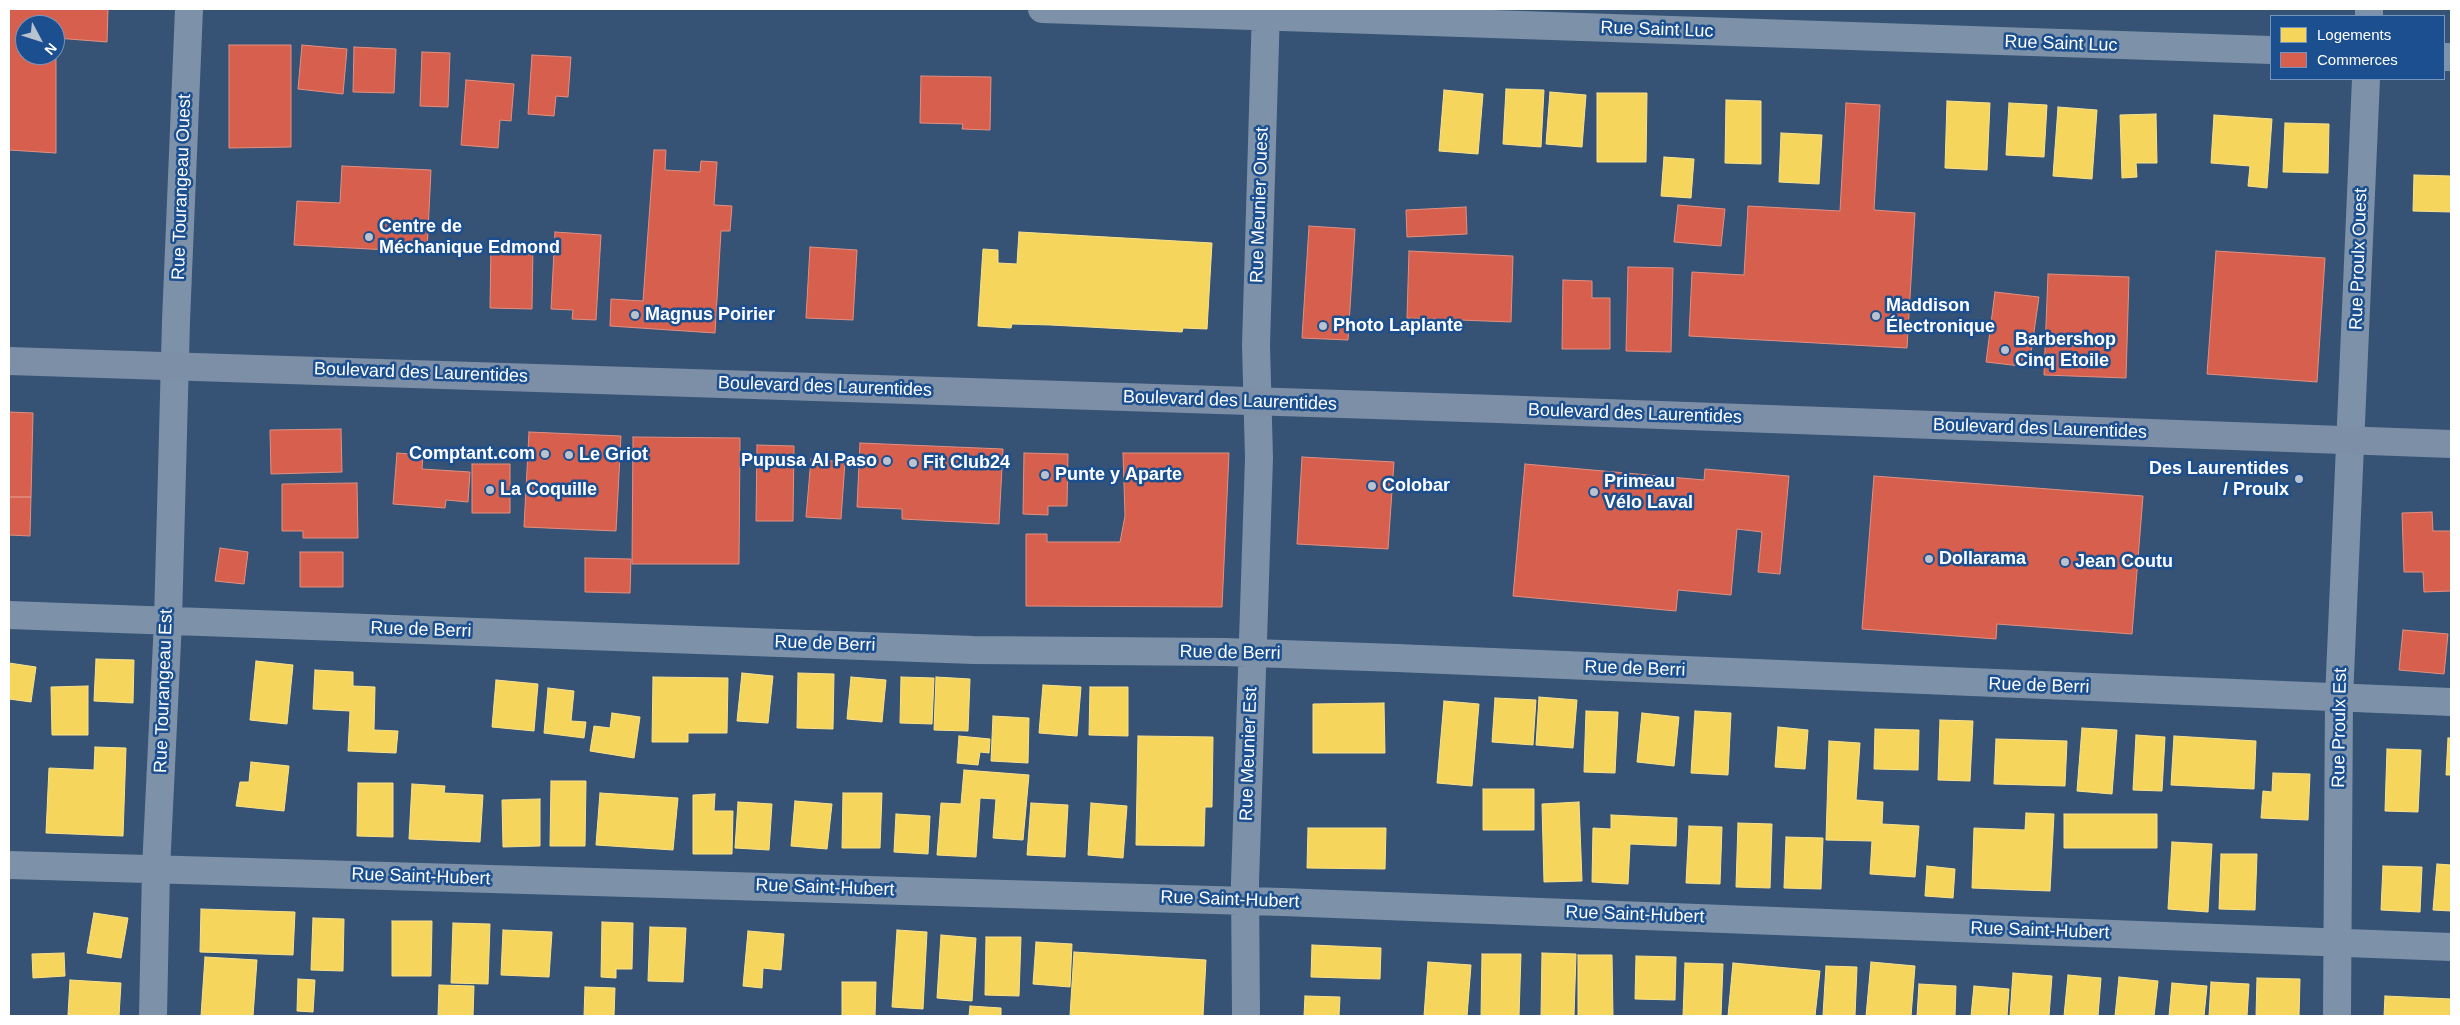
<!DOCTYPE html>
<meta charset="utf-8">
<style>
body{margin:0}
#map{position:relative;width:2460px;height:1025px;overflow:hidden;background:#365274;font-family:Helvetica,sans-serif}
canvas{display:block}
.frame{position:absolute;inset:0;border:10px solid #fff;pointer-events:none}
.legend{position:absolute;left:2270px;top:15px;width:175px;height:65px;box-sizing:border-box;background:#1b4f8f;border:1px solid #7695bc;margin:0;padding:6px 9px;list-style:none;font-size:15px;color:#fff}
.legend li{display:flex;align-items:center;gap:10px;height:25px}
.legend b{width:25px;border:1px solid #7695bc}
.north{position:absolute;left:15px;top:15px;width:50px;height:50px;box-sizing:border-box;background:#1b4f8f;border:1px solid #7695bc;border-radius:50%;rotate:130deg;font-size:14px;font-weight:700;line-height:20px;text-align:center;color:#fff}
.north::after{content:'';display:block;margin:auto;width:18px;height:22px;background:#b9c2ce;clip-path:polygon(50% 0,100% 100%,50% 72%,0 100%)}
</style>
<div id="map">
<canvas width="2460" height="1025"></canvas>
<div class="frame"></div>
<ul class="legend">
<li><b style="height:14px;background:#f6d55c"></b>Logements</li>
<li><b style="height:14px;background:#d6604d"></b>Commerces</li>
</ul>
<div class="north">N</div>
</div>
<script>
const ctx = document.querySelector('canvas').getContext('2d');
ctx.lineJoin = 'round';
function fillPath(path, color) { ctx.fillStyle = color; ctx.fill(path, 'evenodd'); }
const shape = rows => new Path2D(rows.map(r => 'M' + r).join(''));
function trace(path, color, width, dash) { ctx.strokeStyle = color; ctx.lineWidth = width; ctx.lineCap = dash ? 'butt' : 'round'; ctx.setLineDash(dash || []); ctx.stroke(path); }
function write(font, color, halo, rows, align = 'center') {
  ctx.font = font + ' Helvetica,sans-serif'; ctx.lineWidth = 5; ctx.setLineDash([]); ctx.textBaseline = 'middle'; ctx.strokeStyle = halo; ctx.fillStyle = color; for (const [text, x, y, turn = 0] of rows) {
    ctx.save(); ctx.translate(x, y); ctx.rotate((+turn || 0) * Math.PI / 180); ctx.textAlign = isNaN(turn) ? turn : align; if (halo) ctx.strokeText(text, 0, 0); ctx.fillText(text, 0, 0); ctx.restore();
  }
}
const homes = shape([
 [1506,89,1544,90,1541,147,1503,144,1506,89],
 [1444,90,1483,94,1478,154,1439,151,1444,90],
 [1550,92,1586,95,1582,147,1546,144,1550,92],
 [1597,93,1647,93,1646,162,1597,162,1597,93],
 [1726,100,1761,101,1761,164,1725,163,1726,100],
 [1947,101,1990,103,1987,170,1945,168,1947,101],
 [2009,103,2047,105,2044,157,2006,155,2009,103],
 [2058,107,2097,110,2092,179,2053,176,2058,107],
 [2156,114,2157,163,2136,163,2137,177,2122,178,2120,115,2156,114],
 [2214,115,2272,119,2267,188,2248,186,2250,166,2211,163,2214,115],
 [2285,123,2329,124,2328,173,2283,172,2285,123],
 [1781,133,1822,135,1819,184,1779,182,1781,133],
 [1664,157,1694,159,1691,198,1661,196,1664,157],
 [2414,175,2451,176,2451,212,2413,211,2414,175],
 [1019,232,1212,243,1207,329,1183,328,1182,332,1051,325,1012,324,1011,328,978,326,983,249,998,250,998,263,1017,264,1019,232],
 [96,659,134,660,133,703,94,701,96,659],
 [256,661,293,665,287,724,250,720,256,661],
 [9,663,36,667,31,702,9,699,9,663],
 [315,670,353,672,353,686,375,687,374,730,398,731,396,753,348,751,350,711,313,709,315,670],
 [742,673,773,676,768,723,737,721,742,673],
 [798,673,834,674,833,729,797,728,798,673],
 [653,677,728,678,727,733,688,733,688,742,652,742,653,677],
 [851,677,886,680,882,722,847,719,851,677],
 [901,677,934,678,932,724,900,723,901,677],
 [936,677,970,679,968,731,934,730,936,677],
 [496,680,538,684,534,731,492,727,496,680],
 [1043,685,1081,687,1077,736,1039,733,1043,685],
 [88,686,88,735,52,735,51,687,88,686],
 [1090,687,1128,687,1128,736,1089,735,1090,687],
 [548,688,574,691,571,721,586,722,584,738,544,733,548,688],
 [1539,697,1577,700,1573,748,1536,745,1539,697],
 [1495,698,1536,700,1533,745,1492,742,1495,698],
 [1444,701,1479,704,1472,786,1437,783,1444,701],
 [1384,703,1385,753,1313,753,1313,704,1384,703],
 [1586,711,1618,712,1615,773,1584,772,1586,711],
 [1695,711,1731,713,1728,775,1691,773,1695,711],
 [612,713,640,717,634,758,590,751,594,726,610,728,612,713],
 [1642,713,1679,717,1674,766,1637,762,1642,713],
 [993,716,1029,718,1028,763,991,761,993,716],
 [1940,720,1973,721,1970,781,1938,780,1940,720],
 [1778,727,1808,730,1805,769,1775,767,1778,727],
 [2082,728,2117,730,2112,794,2077,791,2082,728],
 [1875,729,1919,730,1918,770,1874,769,1875,729],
 [2136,735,2165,737,2162,791,2133,790,2136,735],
 [959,736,990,739,989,753,980,752,978,765,957,763,959,736],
 [1138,736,1213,737,1212,807,1205,807,1204,846,1136,845,1138,736],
 [2174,736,2256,741,2254,789,2171,785,2174,736],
 [2448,738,2451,738,2451,775,2446,775,2448,738],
 [1996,739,2067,741,2065,786,1994,784,1996,739],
 [1829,741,1860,743,1856,800,1883,802,1882,824,1919,826,1915,877,1870,874,1872,841,1826,840,1829,741],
 [95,747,126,748,123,836,46,833,49,768,94,770,95,747],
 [2387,749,2421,750,2418,812,2385,811,2387,749],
 [251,762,289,766,284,811,236,806,240,782,249,782,251,762],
 [964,770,1029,775,1023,840,993,838,996,799,980,798,976,857,937,855,941,803,961,804,964,770],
 [2273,773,2310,774,2308,820,2261,818,2263,791,2272,792,2273,773],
 [551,781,586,781,585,846,550,846,551,781],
 [358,783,393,783,393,837,357,836,358,783],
 [412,784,445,786,444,793,483,795,480,842,409,839,412,784],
 [1483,789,1534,789,1534,830,1483,830,1483,789],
 [600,793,678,798,673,850,596,845,600,793],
 [843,793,882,793,880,848,842,848,843,793],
 [715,794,714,811,733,811,732,854,693,854,693,795,715,794],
 [540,799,540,846,503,847,502,800,540,799],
 [795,801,832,804,827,849,791,846,795,801],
 [738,802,772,804,769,850,735,848,738,802],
 [1579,802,1582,881,1544,882,1542,804,1579,802],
 [1031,803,1068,805,1065,857,1027,855,1031,803],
 [1091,803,1127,806,1123,858,1088,855,1091,803],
 [2026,813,2054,814,2050,891,1972,888,1974,828,2025,830,2026,813],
 [896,814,930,816,928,854,894,852,896,814],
 [2064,814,2157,814,2157,848,2064,848,2064,814],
 [1611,815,1677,818,1676,846,1630,844,1628,884,1592,882,1593,828,1611,829,1611,815],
 [1738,823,1772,824,1770,888,1736,887,1738,823],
 [1689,826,1722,827,1720,884,1686,883,1689,826],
 [1308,828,1386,828,1385,869,1307,868,1308,828],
 [1786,837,1823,838,1821,889,1784,888,1786,837],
 [2172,842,2212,844,2208,912,2168,909,2172,842],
 [2221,854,2257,854,2255,910,2219,909,2221,854],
 [2437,864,2451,865,2451,911,2433,910,2437,864],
 [1927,866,1955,869,1953,898,1925,896,1927,866],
 [2383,866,2422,867,2420,912,2381,910,2383,866],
 [201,909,295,912,293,955,200,952,201,909],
 [94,913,128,918,121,958,87,953,94,913],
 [313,918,344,919,343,971,311,970,313,918],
 [392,921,432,921,431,976,392,976,392,921],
 [602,922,633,923,632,969,616,969,616,978,601,977,602,922],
 [453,923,490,924,488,984,451,983,453,923],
 [650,927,686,928,683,982,648,981,650,927],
 [503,930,552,932,549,977,501,975,503,930],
 [897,930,927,932,923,1009,892,1007,897,930],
 [748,931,784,934,781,970,763,968,762,988,743,986,748,931],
 [941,935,976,938,972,1001,937,998,941,935],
 [986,937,1021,937,1019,996,985,995,986,937],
 [1036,942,1072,944,1070,987,1033,984,1036,942],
 [1312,945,1381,948,1380,979,1311,977,1312,945],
 [1074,952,1206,960,1203,1016,1070,1016,1074,952],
 [64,953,65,976,33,978,32,954,64,953],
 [1542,953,1576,954,1574,1016,1541,1016,1542,953],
 [1482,954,1521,954,1519,1016,1481,1016,1482,954],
 [1578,955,1612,955,1613,1016,1578,1016,1578,955],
 [1636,956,1676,957,1675,1000,1635,999,1636,956],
 [205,957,257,960,253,1016,201,1016,205,957],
 [1428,962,1471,965,1467,1016,1424,1016,1428,962],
 [1871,962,1915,966,1911,1016,1866,1016,1871,962],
 [1685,963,1723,964,1721,1016,1683,1016,1685,963],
 [1733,963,1820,971,1815,1016,1728,1016,1733,963],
 [1826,966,1857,967,1855,1016,1823,1015,1826,966],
 [2013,973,2052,976,2049,1016,2010,1016,2013,973],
 [2068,975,2101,978,2098,1016,2064,1016,2068,975],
 [2119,977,2158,981,2154,1016,2115,1016,2119,977],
 [2257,978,2300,979,2299,1016,2256,1016,2257,978],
 [298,979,315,980,313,1012,297,1011,298,979],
 [70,980,121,983,119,1016,68,1015,70,980],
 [842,982,876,982,875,1016,842,1016,842,982],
 [2211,982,2249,984,2247,1016,2209,1016,2211,982],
 [2172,983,2207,986,2204,1016,2169,1016,2172,983],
 [1919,984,1956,986,1955,1016,1917,1016,1919,984],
 [439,985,474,986,473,1016,438,1016,439,985],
 [1974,986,2009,989,2007,1016,1971,1016,1974,986],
 [585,987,615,988,614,1016,584,1016,585,987],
 [1305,996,1340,997,1339,1016,1304,1016,1305,996],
 [2385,996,2451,999,2451,1016,2384,1016,2385,996],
 [970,1006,1001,1008,1001,1016,969,1016,970,1006]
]);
fillPath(homes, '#f6d55c');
trace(homes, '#f9e28d', 1);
const shops = shape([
 [9,9,108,9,107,42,56,38,56,153,9,150,9,9],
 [25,25,55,25,55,55,25,55,25,25],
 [229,45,291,45,291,147,229,148,229,45],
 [302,45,347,49,343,94,298,89,302,45],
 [354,47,396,49,394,93,353,92,354,47],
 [422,52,450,53,448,107,420,106,422,52],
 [532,55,571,57,568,97,556,96,554,116,528,114,532,55],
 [921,76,991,77,990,130,962,129,963,124,920,123,921,76],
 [466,80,514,84,511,121,500,120,498,148,461,145,466,80],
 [1846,103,1880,105,1874,210,1915,213,1907,348,1689,336,1692,272,1744,275,1748,206,1840,211,1846,103],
 [654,150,666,150,665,170,700,172,701,161,717,162,714,205,732,206,730,231,721,231,715,333,610,326,611,299,643,301,654,150],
 [342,166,431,170,427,252,294,245,297,201,340,203,342,166],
 [1678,205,1725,209,1721,246,1674,242,1678,205],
 [1466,207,1467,234,1407,237,1406,210,1466,207],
 [1309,226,1355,229,1348,340,1302,338,1309,226],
 [555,232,601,235,596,320,572,319,573,310,551,309,555,232],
 [491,245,533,246,532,309,490,308,491,245],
 [810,247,857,250,853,320,806,318,810,247],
 [1409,251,1513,256,1511,322,1407,318,1409,251],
 [2216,251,2325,258,2317,382,2207,374,2216,251],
 [1628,267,1673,268,1671,352,1626,351,1628,267],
 [2048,274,2129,277,2126,378,2044,375,2048,274],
 [1563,280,1592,281,1592,298,1610,298,1610,349,1562,349,1563,280],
 [1995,292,2039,297,2029,367,1986,362,1995,292],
 [9,412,33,413,31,497,9,497,9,412],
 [341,429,342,472,271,474,270,430,341,429],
 [529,432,621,436,616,531,524,527,529,432],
 [633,437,740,438,739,564,632,564,633,437],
 [860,443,1003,449,999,524,902,519,902,509,857,507,860,443],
 [757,445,794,446,793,521,756,521,757,445],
 [397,453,423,455,422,469,470,472,468,502,446,500,445,508,393,504,397,453],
 [1024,453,1068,454,1067,506,1048,506,1048,515,1023,514,1024,453],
 [1123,453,1229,453,1222,607,1026,606,1026,534,1047,534,1047,542,1120,542,1125,516,1123,453],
 [1302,457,1394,462,1388,549,1297,544,1302,457],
 [811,459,845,462,841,519,806,517,811,459],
 [472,464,510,464,510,513,472,513,472,464],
 [1525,464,1704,480,1705,469,1789,476,1780,574,1758,572,1762,532,1737,529,1731,595,1678,590,1676,611,1513,596,1525,464],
 [1874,476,2143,496,2132,634,1997,624,1996,639,1862,629,1874,476],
 [357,483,358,538,303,538,303,531,282,531,282,484,357,483],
 [9,497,31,497,30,536,9,535,9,497],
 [2432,512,2433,531,2451,531,2451,591,2424,592,2423,572,2404,572,2402,513,2432,512],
 [220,548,248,552,244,584,215,581,220,548],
 [300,552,343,552,343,587,300,587,300,552],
 [585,558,631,559,630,593,585,592,585,558],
 [2403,630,2448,634,2444,674,2399,670,2403,630]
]);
fillPath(shops, '#d6604d');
trace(shops, '#e29082', 1);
trace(shape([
 [1042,9,2271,50],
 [2369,16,2369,9],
 [2444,57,2451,57],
 [9,615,973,650,1224,652,1397,658,2451,702],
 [9,865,1282,902,2451,947],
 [153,1016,156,869,168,621,176,321,189,9],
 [1246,1016,1245,882,1259,458,1256,345,1266,9],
 [2337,1016,2339,698,2366,79]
]), '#7d92a8', 28);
trace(shape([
 [9,361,1497,409,2451,444]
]), '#7d8ea7', 28);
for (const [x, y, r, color] of [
 [369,237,5,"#b9c2ce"],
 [635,315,5,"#b9c2ce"],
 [1876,316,5,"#b9c2ce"],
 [1323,326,5,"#b9c2ce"],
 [2005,350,5,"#b9c2ce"],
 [545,454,5,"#b9c2ce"],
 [569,455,5,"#b9c2ce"],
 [887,461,5,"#b9c2ce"],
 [913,463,5,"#b9c2ce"],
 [1045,475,5,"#b9c2ce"],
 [2299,479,5,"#b9c2ce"],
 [1372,486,5,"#b9c2ce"],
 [490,490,5,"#b9c2ce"],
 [1594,492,5,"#b9c2ce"],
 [1929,559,5,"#b9c2ce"],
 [2065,562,5,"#b9c2ce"]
]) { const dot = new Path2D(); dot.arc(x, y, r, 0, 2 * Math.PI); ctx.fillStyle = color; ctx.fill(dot); trace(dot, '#1b4f8f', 2); }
write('18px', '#fff', '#1b4f8f', [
 ["Rue Saint Luc",1657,30,2],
 ["Rue Saint Luc",2061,44,2],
 ["Rue Tourangeau Ouest",182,187,-88],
 ["Rue Meunier Ouest",1260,205,-88],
 ["Rue Proulx Ouest",2359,259,-88],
 ["Boulevard des Laurentides",421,373,2],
 ["Boulevard des Laurentides",825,387,2],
 ["Boulevard des Laurentides",1230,401,2],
 ["Boulevard des Laurentides",1635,414,2],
 ["Boulevard des Laurentides",2040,429,2],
 ["Rue de Berri",421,630,2],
 ["Rue de Berri",825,644,2],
 ["Rue de Berri",1230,653,1],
 ["Rue de Berri",1635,669,2],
 ["Rue de Berri",2039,686,2],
 ["Rue Tourangeau Est",164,691,-88],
 ["Rue Proulx Est",2340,728,-89],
 ["Rue Meunier Est",1249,754,-88],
 ["Rue Saint-Hubert",421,877,2],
 ["Rue Saint-Hubert",825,888,2],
 ["Rue Saint-Hubert",1230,900,2],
 ["Rue Saint-Hubert",1635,915,2],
 ["Rue Saint-Hubert",2040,931,2]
]);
write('bold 18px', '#fff', '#1b4f8f', [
 ["Centre de",379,227],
 ["Méchanique Edmond",379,248],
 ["Maddison",1886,306],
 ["Électronique",1886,327],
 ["Magnus Poirier",645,315],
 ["Photo Laplante",1333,326],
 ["Barbershop",2015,340],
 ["Cinq Etoile",2015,361],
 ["Comptant.com",535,454,"right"],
 ["Le Griot",579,455],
 ["Pupusa Al Paso",877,461,"right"],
 ["Fit Club24",923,463],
 ["Des Laurentides",2289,469,"right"],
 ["/ Proulx",2289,490,"right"],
 ["Punte y Aparte",1055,475],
 ["Primeau",1604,482],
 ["Vélo Laval",1604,503],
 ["Colobar",1382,486],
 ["La Coquille",500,490],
 ["Dollarama",1939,559],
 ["Jean Coutu",2075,562]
], 'left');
</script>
